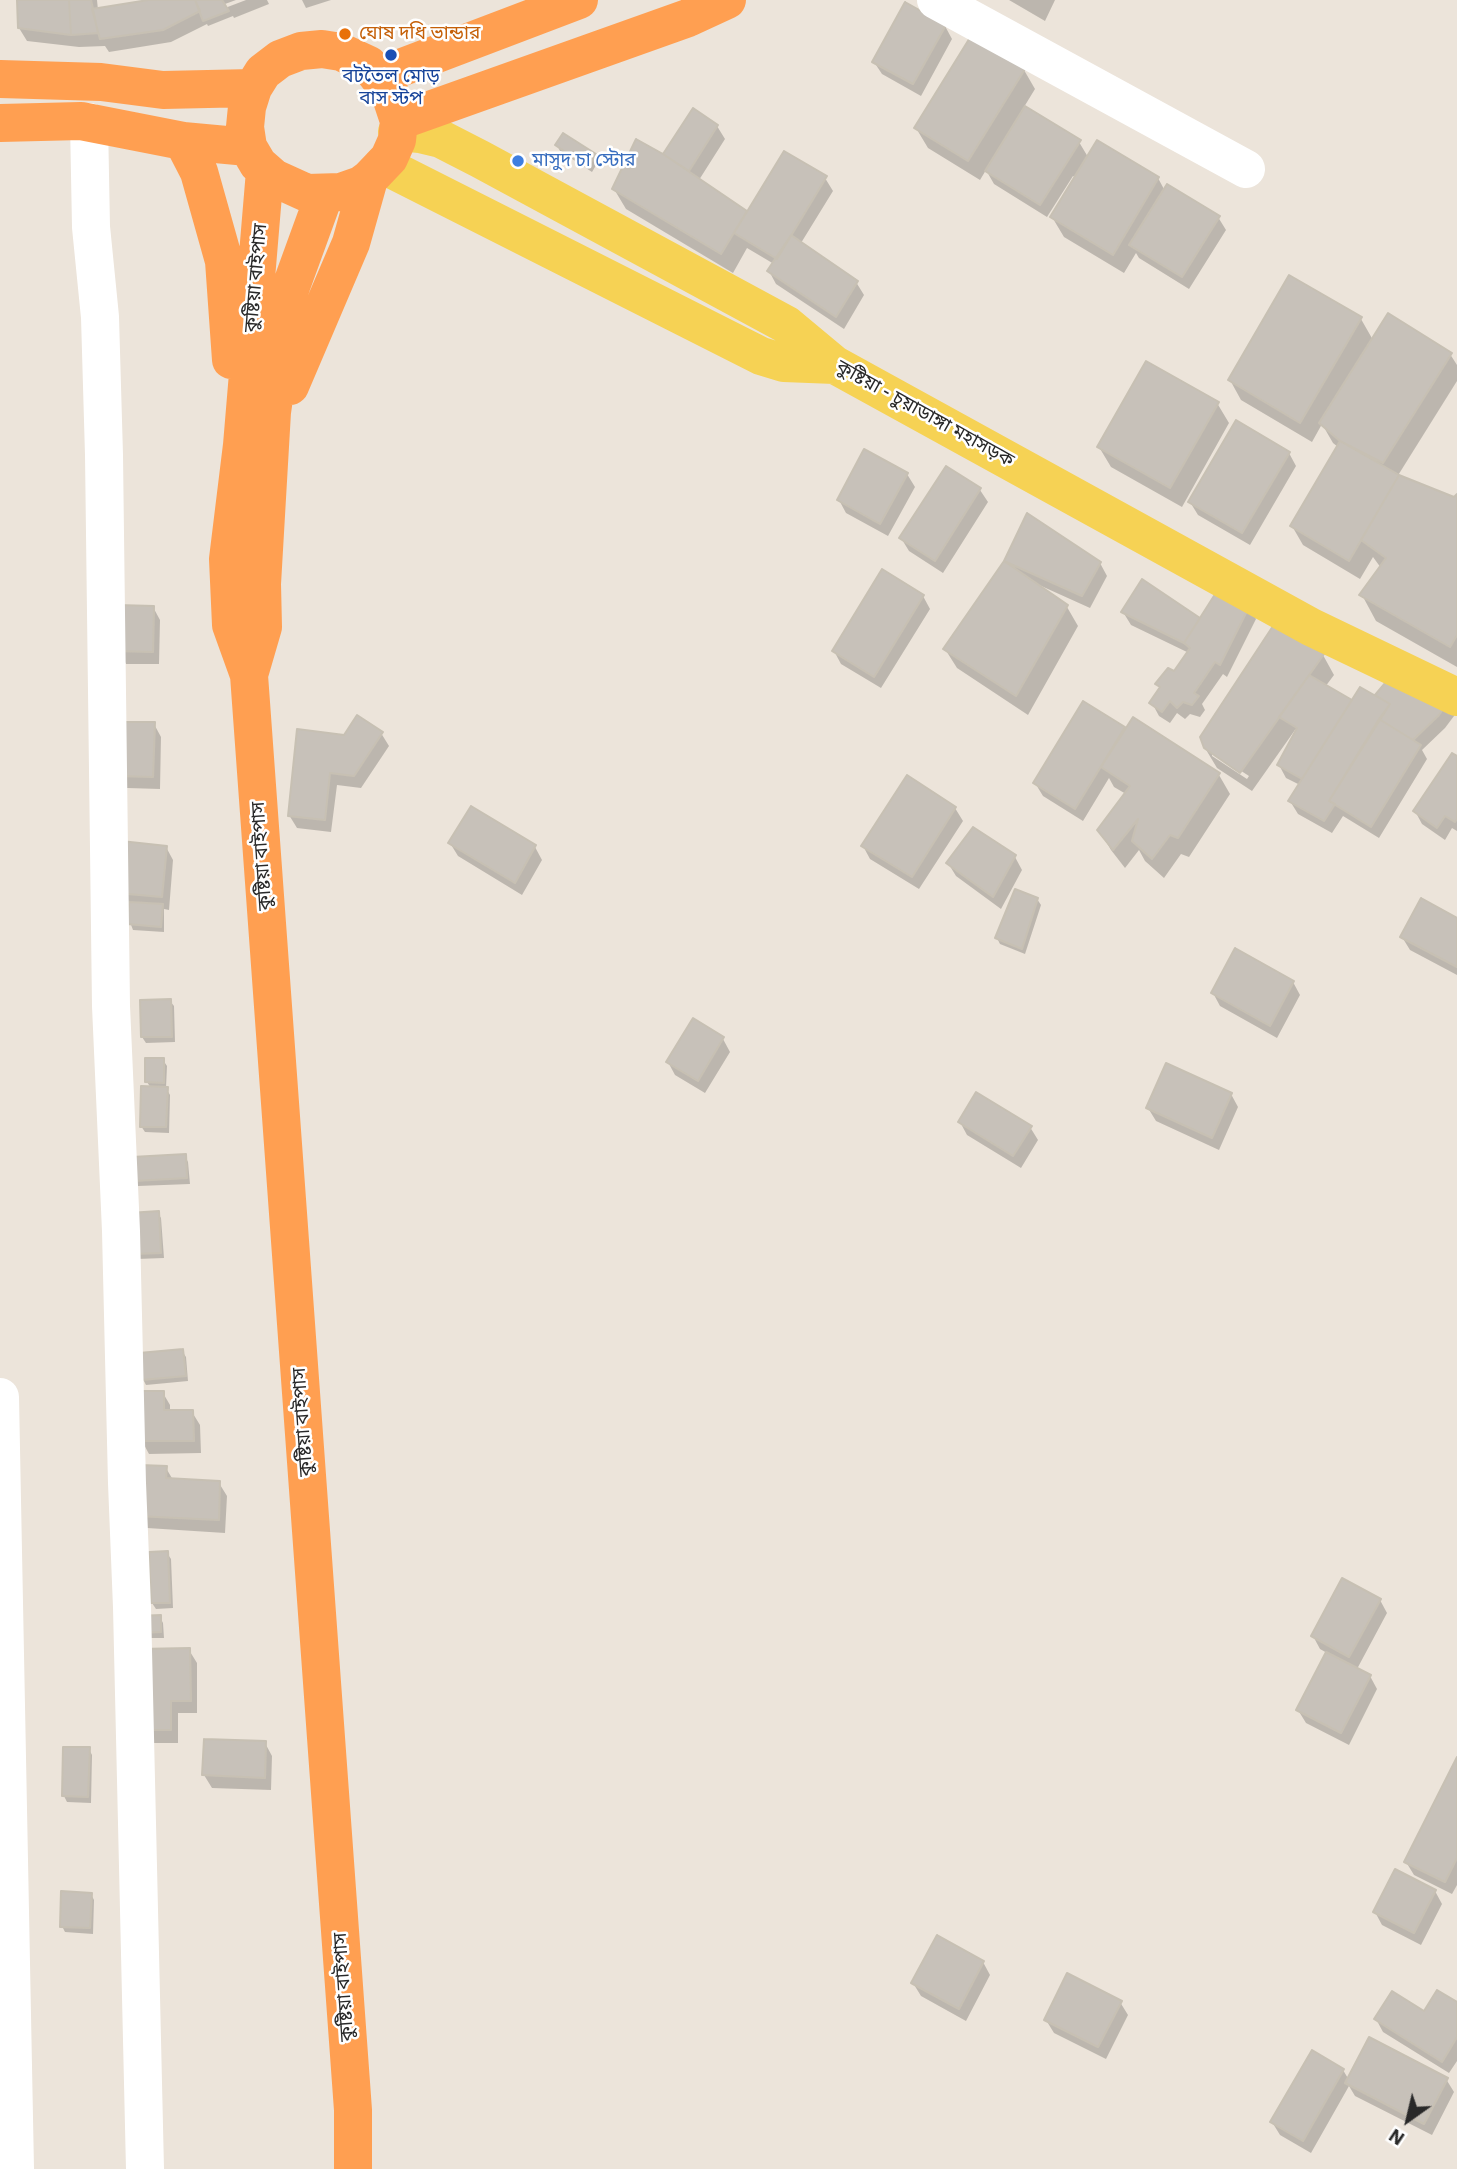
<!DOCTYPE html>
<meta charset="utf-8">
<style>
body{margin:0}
#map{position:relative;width:1457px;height:2169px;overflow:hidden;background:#ece4da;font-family:"IBM Plex Sans",sans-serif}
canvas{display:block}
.north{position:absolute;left:1373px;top:2085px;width:70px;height:70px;-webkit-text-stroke:5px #fff;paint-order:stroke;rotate:214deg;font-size:19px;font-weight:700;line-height:28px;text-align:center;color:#292929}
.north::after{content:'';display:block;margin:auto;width:24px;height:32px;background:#292929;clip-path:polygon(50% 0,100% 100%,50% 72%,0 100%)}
</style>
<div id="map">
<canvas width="1457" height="2169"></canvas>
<div class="north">N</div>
</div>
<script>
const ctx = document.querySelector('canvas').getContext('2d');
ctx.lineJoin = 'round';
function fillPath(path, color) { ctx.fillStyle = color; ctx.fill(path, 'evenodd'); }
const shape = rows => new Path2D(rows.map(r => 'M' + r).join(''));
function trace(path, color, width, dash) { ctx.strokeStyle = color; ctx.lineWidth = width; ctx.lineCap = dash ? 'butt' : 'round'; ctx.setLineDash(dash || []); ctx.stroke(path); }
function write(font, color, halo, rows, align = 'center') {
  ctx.font = font + ' "IBM Plex Sans","Noto Sans Bengali",sans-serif'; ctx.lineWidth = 5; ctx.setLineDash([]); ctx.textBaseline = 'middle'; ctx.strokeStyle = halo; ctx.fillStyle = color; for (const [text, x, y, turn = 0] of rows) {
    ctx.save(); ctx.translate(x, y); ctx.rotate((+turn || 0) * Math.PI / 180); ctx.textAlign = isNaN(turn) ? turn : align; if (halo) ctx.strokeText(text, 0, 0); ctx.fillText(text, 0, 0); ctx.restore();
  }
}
fillPath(shape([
 [19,0,97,0,98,10,158,0,236,0,225,4,225,8,246,0,267,0,269,4,234,18,233,16,208,26,207,24,171,42,109,52,105,46,79,47,27,41,19,28],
 [302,0,331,0,306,8],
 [1009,0,1055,0,1045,21],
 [945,26,952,39,921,96,882,74,874,62],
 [1024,70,1035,89,1024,107,1079,142,1088,157,1158,178,1165,191,1218,217,1226,230,1189,289,1139,258,1136,253,1124,273,1064,237,1052,217,1076,178,1073,176,1047,217,994,184,986,170,980,180,928,148,916,128],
 [693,111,717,126,725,139,699,180,748,213,825,178,833,191,801,243,856,282,864,295,844,329,776,284,769,271,774,264,747,248,733,273,626,209,614,189,664,157],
 [557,145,595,156,598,162,592,172,560,151],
 [1361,319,1373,340,1450,354,1457,365,1457,381,1397,477,1455,500,1457,497,1457,667,1376,621,1362,595,1381,568,1373,557,1360,579,1303,545,1292,526,1338,447,1333,443,1322,424,1312,442,1241,400,1230,380],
 [1217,403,1229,423,1182,507,1111,467,1099,447],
 [1289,453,1296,466,1250,545,1198,515,1190,502],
 [946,468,980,490,988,502,943,573,909,551,901,538],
 [907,474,915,487,888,536,846,513,839,500],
 [1028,516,1100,563,1107,576,1090,608,1039,585,1038,587,1067,607,1078,626,1028,715,957,668,945,649,1006,562],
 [923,596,930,609,881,688,841,664,834,651],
 [1249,606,1256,619,1227,677,1223,674,1202,704,1205,710,1200,717,1190,714,1185,719,1177,713,1170,723,1159,716,1152,703,1161,690,1157,684,1174,673,1189,653,1131,625,1123,612,1201,620],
 [153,607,160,620,159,664,126,664,119,651],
 [1323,655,1334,675,1325,687,1352,702,1376,698,1387,684,1457,712,1445,728,1422,750,1427,759,1379,838,1343,816,1332,833,1298,814,1290,801,1300,785,1286,778,1279,765,1297,732,1295,730,1252,791,1217,768,1205,748],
 [1212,752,1249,776,1247,779,1212,756],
 [1133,720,1219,775,1230,794,1189,857,1181,854,1164,878,1145,861,1139,850,1125,868,1111,850,1099,830,1126,794,1114,787,1109,778,1083,821,1043,796,1035,783,1124,728,1126,731],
 [121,723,154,724,161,737,160,789,127,788],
 [381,733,389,746,361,788,337,785,331,832,297,828,289,815,345,736],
 [1457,758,1457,831,1452,828,1445,840,1422,824,1415,811],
 [955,808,963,821,919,889,870,859,863,846],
 [471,809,535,847,542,860,522,895,458,856,450,843],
 [166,847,173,860,169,910,164,909,164,932,133,930,119,893],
 [1015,857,1022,870,1001,909,956,876,948,863],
 [1037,899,1041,905,1025,954,1000,944,997,938],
 [1457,920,1457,975,1410,950,1402,937],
 [1293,982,1300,995,1277,1038,1220,1006,1213,993],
 [170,1001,174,1006,175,1042,146,1043,142,1037],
 [723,1039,730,1052,705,1093,675,1075,668,1062],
 [163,1060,167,1066,166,1088,170,1095,169,1133,145,1132,141,1126,151,1088,147,1082],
 [1231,1094,1238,1107,1219,1150,1156,1121,1148,1108],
 [960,1122,1030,1127,1038,1140,1021,1168,967,1135],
 [185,1156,188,1162,190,1184,138,1186,135,1180],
 [158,1213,161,1218,164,1258,137,1259],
 [182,1351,186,1357,188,1381,146,1385,143,1379],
 [163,1393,170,1405,170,1412,192,1412,200,1425,201,1453,149,1454,142,1441],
 [166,1468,173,1480,219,1483,227,1496,225,1533,147,1528,139,1515],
 [167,1553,171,1559,173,1608,156,1609,152,1603],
 [1380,1600,1387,1613,1357,1669,1370,1676,1377,1689,1349,1745,1306,1723,1298,1710,1327,1653,1320,1649,1313,1636],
 [160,1617,163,1623,164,1638,142,1638],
 [189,1650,197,1663,197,1713,178,1713,178,1743,149,1743,141,1651],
 [265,1743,272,1756,271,1790,212,1788,204,1775],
 [89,1749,92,1755,91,1803,67,1802,64,1796],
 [1457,1760,1457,1885,1452,1894,1414,1875,1406,1862],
 [1435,1891,1442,1904,1421,1945,1382,1925,1375,1912],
 [91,1894,94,1900,93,1934,65,1932,62,1926],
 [983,1962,990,1975,966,2021,921,1996,913,1983],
 [1120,2002,1128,2015,1106,2059,1054,2033,1046,2020],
 [1457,2004,1457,2061,1449,2073,1383,2032,1376,2019,1425,2013],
 [1343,2070,1349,2080,1446,2079,1454,2092,1432,2135,1355,2096,1349,2086,1311,2153,1280,2135,1272,2122]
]), '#0003');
const building = shape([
 [17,0,69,0,71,35,18,28,17,0],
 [69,0,91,0,98,33,71,35,69,0],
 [148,0,195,0,200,11,163,30,100,39,92,9,148,0],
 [195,0,222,0,229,11,203,21,195,0],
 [905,2,946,25,913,84,872,62,905,2],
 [971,36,1025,69,968,161,914,128,971,36],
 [1025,106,1081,140,1040,205,985,171,1025,106],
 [693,108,718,125,689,171,663,154,693,108],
 [563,133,596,154,588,167,555,145,563,133],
 [636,139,663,154,747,211,721,254,612,189,636,139],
 [1097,140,1159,177,1113,255,1050,217,1097,140],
 [784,151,827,176,777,259,734,233,784,151],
 [1167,184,1220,216,1182,277,1129,245,1167,184],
 [791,235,858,281,836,317,767,271,791,235],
 [1289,275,1362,317,1300,423,1228,380,1289,275],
 [1388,313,1452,353,1383,463,1340,441,1319,423,1388,313],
 [1146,361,1219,402,1170,488,1097,447,1146,361],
 [1236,420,1290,452,1242,533,1188,502,1236,420],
 [1340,441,1399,475,1349,561,1290,526,1340,441],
 [864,449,908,473,880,524,837,500,864,449],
 [946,466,981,488,935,561,899,538,946,466],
 [1399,475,1454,497,1457,494,1457,635,1450,647,1359,595,1386,558,1361,540,1399,475],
 [1027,513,1101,562,1082,596,1004,561,1027,513],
 [1004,561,1068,605,1016,696,943,649,1004,561],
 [882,569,924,595,874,677,832,651,882,569],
 [1142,579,1200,618,1184,643,1121,612,1142,579],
 [1219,588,1250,605,1220,665,1215,662,1194,693,1199,696,1192,705,1183,702,1177,708,1170,701,1162,712,1149,703,1160,687,1155,684,1168,668,1174,671,1190,648,1184,643,1219,588],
 [117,605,154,606,153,652,117,651,117,605],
 [1275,623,1324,654,1240,773,1204,748,1200,737,1275,623],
 [1309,675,1352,700,1302,779,1277,765,1297,728,1279,717,1309,675],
 [1386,682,1451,697,1439,715,1413,740,1379,719,1390,704,1375,695,1386,682],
 [1360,687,1390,704,1329,801,1335,804,1324,821,1288,801,1360,687],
 [1083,701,1125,727,1075,809,1033,783,1083,701],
 [357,715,383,732,354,776,330,773,325,820,288,816,297,729,344,735,357,715],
 [1133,717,1220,773,1178,838,1170,835,1152,859,1132,841,1138,819,1113,850,1097,830,1130,786,1101,767,1133,717],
 [1379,719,1421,745,1371,827,1329,801,1379,719],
 [119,722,155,722,153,777,118,776,119,722],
 [1452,753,1457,756,1457,819,1455,822,1445,816,1437,828,1413,811,1452,753],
 [907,775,956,807,912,877,861,846,907,775],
 [471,806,536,845,515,883,448,843,471,806],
 [973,827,1016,855,993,897,946,863,973,827],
 [121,841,167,846,162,897,117,893,121,841],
 [1015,889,1038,898,1022,949,995,938,1015,889],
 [1421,898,1457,918,1457,967,1400,937,1421,898],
 [129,902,163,904,161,927,127,924,129,902],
 [1235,948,1294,981,1270,1026,1211,993,1235,948],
 [171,999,172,1037,141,1037,140,1000,171,999],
 [693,1018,724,1037,698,1081,666,1062,693,1018],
 [145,1058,164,1058,164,1083,145,1082,145,1058],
 [1166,1063,1232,1093,1212,1138,1146,1108,1166,1063],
 [141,1086,168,1087,166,1127,140,1127,141,1086],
 [976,1092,1032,1126,1013,1156,958,1122,976,1092],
 [186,1154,187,1178,133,1181,132,1157,186,1154],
 [159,1211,161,1253,131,1254,129,1213,159,1211],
 [183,1349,186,1376,141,1380,139,1353,183,1349],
 [139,1391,164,1391,164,1410,193,1410,194,1441,140,1441,139,1391],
 [140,1465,167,1466,166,1478,220,1481,219,1520,137,1516,140,1465],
 [168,1551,170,1603,151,1603,149,1552,168,1551],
 [1342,1578,1381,1599,1349,1657,1311,1636,1342,1578],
 [161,1615,161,1632,137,1633,137,1616,161,1615],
 [190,1648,191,1701,171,1701,171,1730,140,1730,139,1649,190,1648],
 [1326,1652,1371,1675,1341,1733,1296,1710,1326,1652],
 [204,1739,266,1741,265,1778,202,1775,204,1739],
 [63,1747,90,1747,88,1797,62,1796,63,1747],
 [1457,1757,1457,1858,1445,1882,1404,1862,1457,1757],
 [1395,1869,1436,1890,1414,1933,1373,1912,1395,1869],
 [61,1891,92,1893,90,1928,60,1927,61,1891],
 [937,1935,984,1961,959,2009,911,1983,937,1935],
 [1067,1973,1122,2001,1098,2047,1044,2020,1067,1973],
 [1437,1990,1457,2002,1457,2037,1442,2062,1374,2019,1392,1991,1424,2011,1437,1990],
 [1369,2037,1448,2078,1424,2124,1345,2083,1369,2037],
 [1312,2050,1344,2069,1303,2141,1270,2122,1312,2050]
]);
fillPath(building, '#c7c1b9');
trace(building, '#c7c0b3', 2);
trace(shape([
 [936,0,1246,169],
 [89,122,91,227,100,317,104,455,111,1006,121,1231,127,1483,132,1607,145,2169],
 [0,1397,15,2169]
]), '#fff', 38);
trace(shape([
 [397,132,420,134,441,139,480,159,787,325,835,365,1311,627,1457,697],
 [383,165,761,356,784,363,835,365]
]), '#f6d254', 38);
trace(shape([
 [322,49,341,52,369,65,389,91,399,121,397,140,389,158,369,179,361,185,341,192,307,193,274,178,258,164,248,147,245,127,247,107,253,88,263,72,280,59,301,51,322,49],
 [379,76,579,0],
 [0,79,101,82,163,90,253,88],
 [399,121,688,18,727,0],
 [0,123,81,121,183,141,248,147],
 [183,141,199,172,224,261,231,360],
 [265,171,242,445,228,559,231,625,249,675,353,2110,353,2169],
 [290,386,351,243,369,179],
 [249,675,263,627,262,584,272,412,289,292,325,193]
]), '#ff9f51', 38);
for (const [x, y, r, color] of [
 [345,34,7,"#e8710a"],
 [391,55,7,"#1a4fb4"],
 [518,161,7,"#3f7fe0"]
]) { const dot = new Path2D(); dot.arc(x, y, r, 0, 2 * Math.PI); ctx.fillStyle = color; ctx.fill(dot); trace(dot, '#fff', 2.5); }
write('19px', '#c56008', '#fff', [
 ["ঘোষ দধি ভান্ডার",359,34]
], 'left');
write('19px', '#164399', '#fff', [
 ["বটতৈল মোড়",391,77],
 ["বাস স্টপ",391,99]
]);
write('19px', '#366cbe', '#fff', [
 ["মাসুদ চা স্টোর",532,161]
], 'left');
write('19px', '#292929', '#fff', [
 ["কুষ্টিয়া বাইপাস",256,278,-85],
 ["কুষ্টিয়া - চুয়াডাঙ্গা মহাসড়ক",925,414,29],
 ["কুষ্টিয়া বাইপাস",262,856,-94],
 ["কুষ্টিয়া বাইপাস",303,1422,-94],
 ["কুষ্টিয়া বাইপাস",344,1987,-94]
]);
</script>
